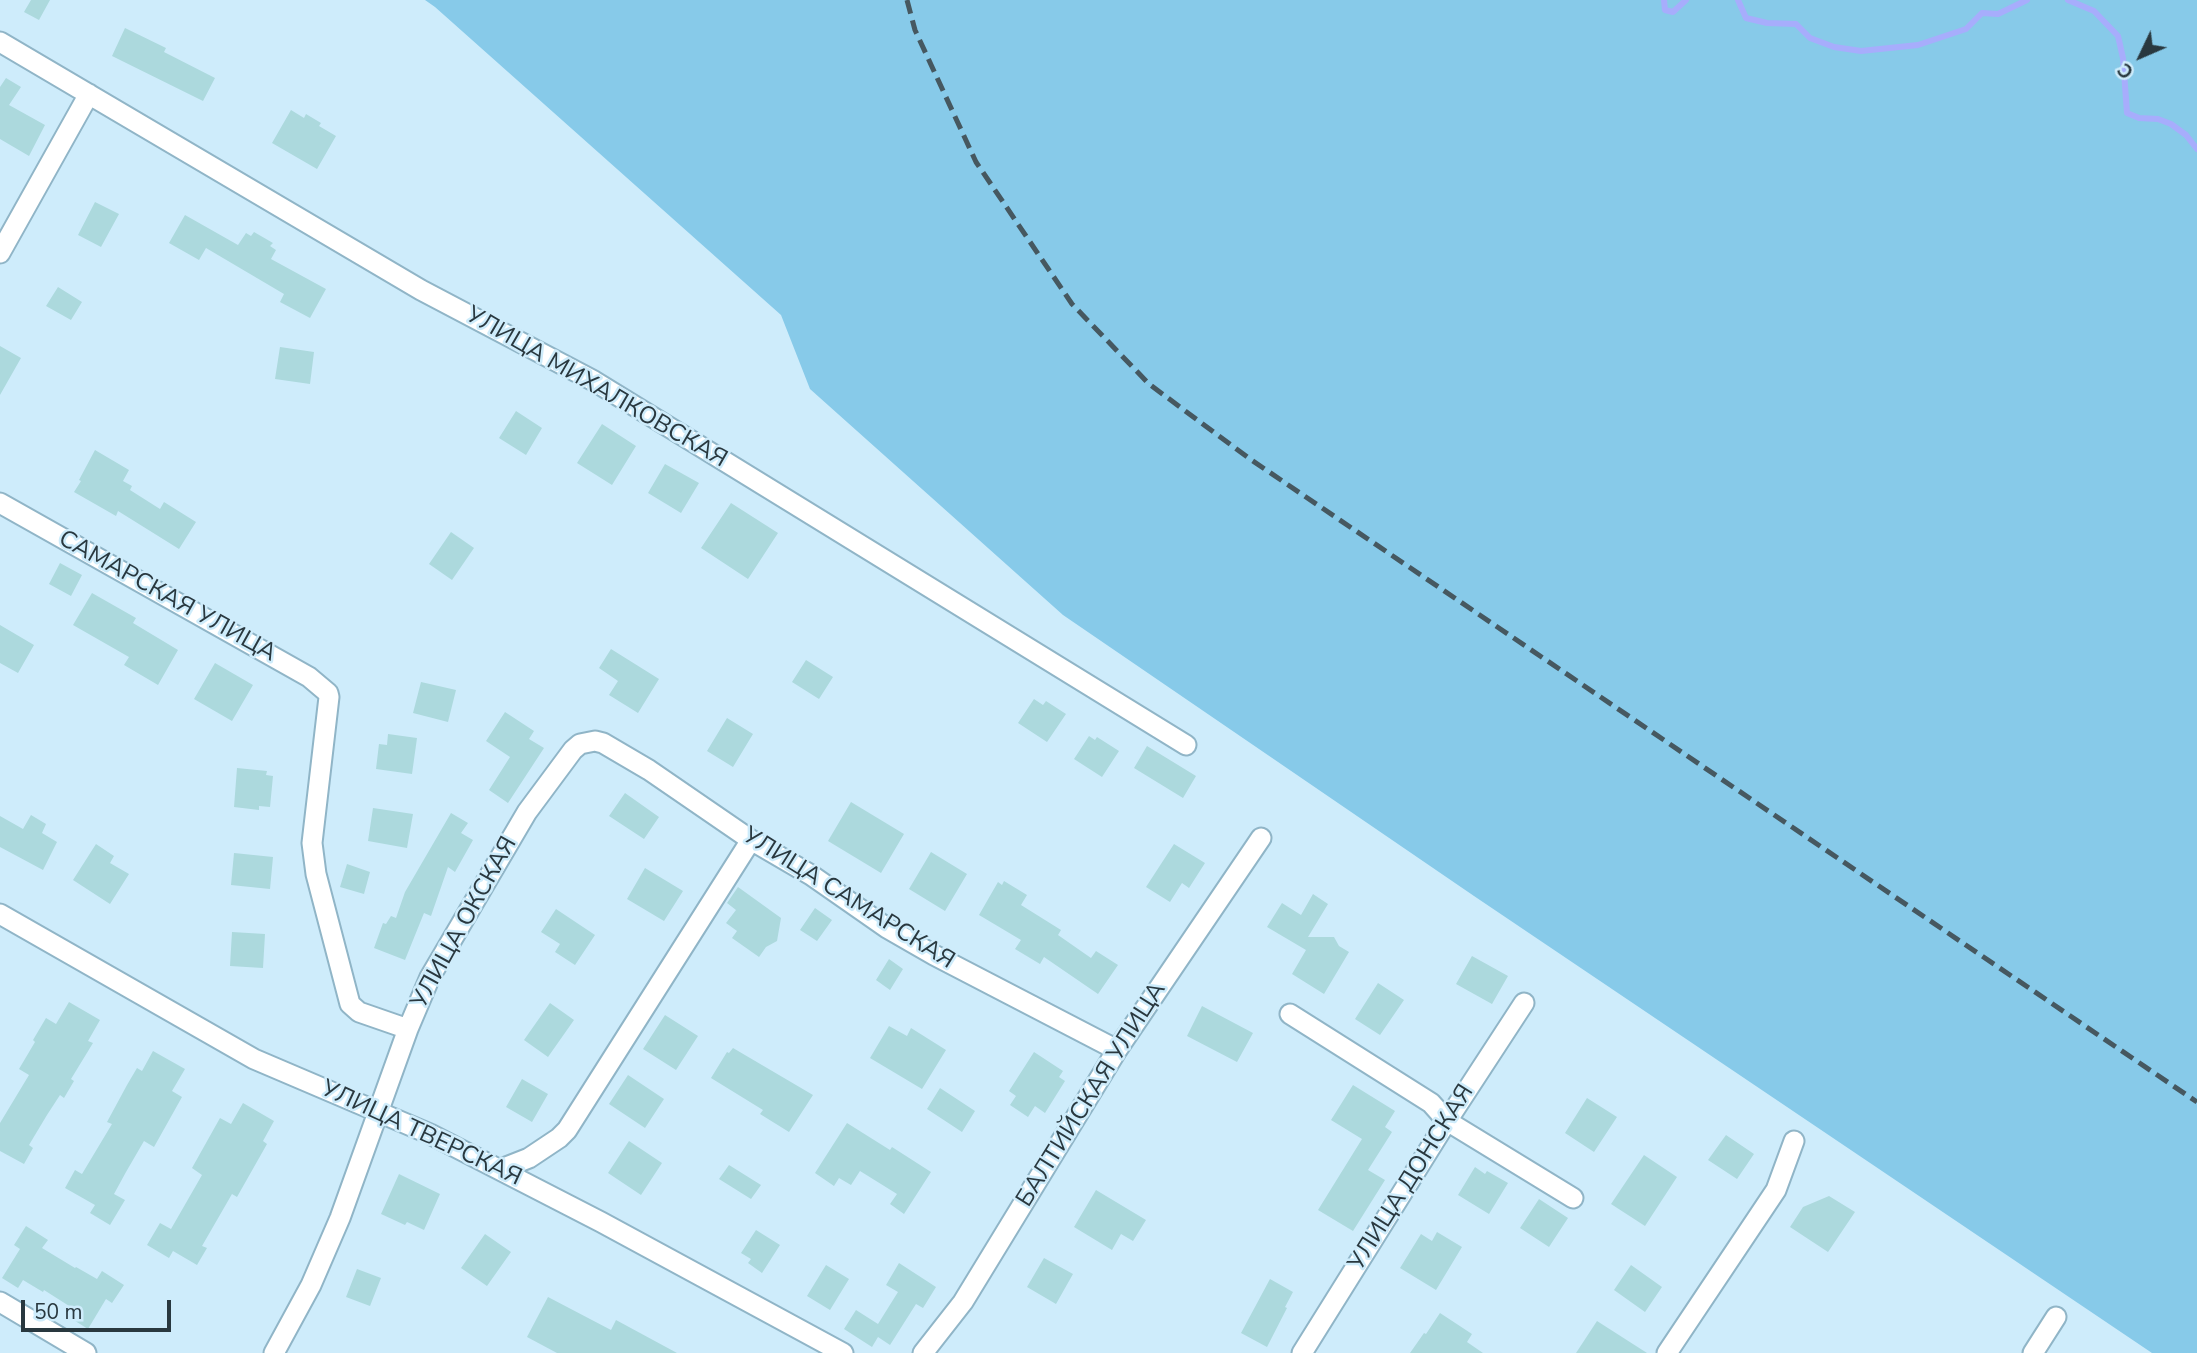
<!DOCTYPE html>
<meta charset="utf-8">
<style>
body{margin:0}
#map{position:relative;width:2197px;height:1353px;overflow:hidden;background:#ceecfb;font-family:"Nunito Sans",sans-serif}
canvas{display:block}
.north{position:absolute;left:2106px;top:21px;width:70px;height:70px;-webkit-text-stroke:5px #ceecfb;paint-order:stroke;rotate:226deg;font-size:19px;font-weight:700;line-height:28px;text-align:center;color:#29383f}
.north::after{content:'';display:block;margin:auto;width:24px;height:32px;background:#29383f;clip-path:polygon(50% 0,100% 100%,50% 72%,0 100%)}
.scale{position:absolute;left:21px;top:1300px;width:150px;height:32px;box-sizing:border-box;border:4px solid #29383f;border-top:0;padding-left:9px;font-size:21px;line-height:24px;white-space:nowrap;color:#29383f;-webkit-text-stroke:5px #ceecfb;paint-order:stroke}
</style>
<div id="map">
<canvas width="2197" height="1353"></canvas>
<div class="north">С</div>
<div class="scale">50 m</div>
</div>
<script>
const ctx = document.querySelector('canvas').getContext('2d');
ctx.lineJoin = 'round';
function fillPath(path, color) { ctx.fillStyle = color; ctx.fill(path, 'evenodd'); }
const shape = rows => new Path2D(rows.map(r => 'M' + r).join(''));
function trace(path, color, width, dash) { ctx.strokeStyle = color; ctx.lineWidth = width; ctx.lineCap = dash ? 'butt' : 'round'; ctx.setLineDash(dash || []); ctx.stroke(path); }
function write(font, color, halo, rows, align = 'center') {
  ctx.font = font + ' "Nunito Sans",sans-serif'; ctx.lineWidth = 5; ctx.setLineDash([]); ctx.textBaseline = 'middle'; ctx.strokeStyle = halo; ctx.fillStyle = color; for (const [text, x, y, turn = 0] of rows) {
    ctx.save(); ctx.translate(x, y); ctx.rotate((+turn || 0) * Math.PI / 180); ctx.textAlign = isNaN(turn) ? turn : align; if (halo) ctx.strokeText(text, 0, 0); ctx.fillText(text, 0, 0); ctx.restore();
  }
}
fillPath(shape([
 [425,0,2197,0,2197,1353,2152,1353,1474,896,1063,615,810,389,781,315,435,7]
]), '#87cae9');
trace(shape([
 [1664,0,1665,10,1673,12,1686,0],
 [1738,0,1746,18,1767,23,1796,24,1810,38,1834,47,1861,51,1918,45,1966,29,1982,13,1998,14,2027,0],
 [2068,0,2094,11,2118,36,2123,58,2127,113,2139,118,2158,119,2171,124,2186,135,2197,149]
]), '#a7adfc', 6);
fillPath(shape([
 [31,0,50,0,39,20,24,12],
 [125,28,166,48,164,52,215,78,203,101,112,56],
 [6,78,21,87,9,105,45,125,29,156,0,139,0,87],
 [291,110,304,118,306,114,321,123,319,126,336,136,317,169,272,143],
 [95,202,119,214,101,247,78,235],
 [185,215,238,245,246,233,251,236,254,232,273,243,270,246,276,250,271,259,326,289,310,318,280,302,284,294,206,248,199,260,169,243],
 [58,287,82,302,71,320,46,306],
 [0,346,21,358,0,395],
 [280,347,314,352,310,384,275,379],
 [516,411,542,428,526,455,499,438],
 [602,424,636,446,612,485,577,463],
 [95,450,129,470,123,481,132,486,130,490,160,509,164,502,196,522,179,549,118,511,116,516,74,492,81,481,79,480],
 [665,464,699,483,681,513,648,493],
 [731,503,778,533,748,579,701,548],
 [451,532,474,548,452,580,429,564],
 [60,563,82,575,71,596,49,584],
 [92,593,136,618,133,623,178,650,158,685,124,665,129,657,73,625],
 [0,625,34,645,18,673,0,663],
 [611,649,659,679,638,713,609,695,618,681,599,668],
 [806,660,833,677,819,699,792,682],
 [215,663,253,685,232,721,194,699],
 [421,682,456,690,448,722,413,713],
 [1034,699,1043,705,1046,701,1066,714,1047,742,1018,723],
 [505,712,534,731,529,739,544,748,508,803,489,790,510,757,486,741],
 [727,718,753,734,733,767,707,751],
 [388,734,417,738,412,774,376,769,379,744,387,745],
 [1089,736,1095,740,1097,737,1119,751,1102,777,1074,759],
 [1147,746,1196,776,1183,798,1134,768],
 [237,768,267,771,266,775,273,776,270,807,259,806,259,810,234,807],
 [625,793,659,817,644,839,609,816],
 [851,802,904,834,881,873,828,841],
 [373,808,413,814,407,848,368,841],
 [451,813,468,823,461,833,473,840,455,872,448,867,431,916,424,913,405,960,374,948,383,923,386,924,391,916,396,918,405,892],
 [31,815,46,824,42,833,57,842,43,870,0,847,0,816,23,829],
 [96,844,114,856,110,863,129,874,110,904,73,880],
 [1174,844,1205,863,1189,888,1182,883,1170,902,1146,887],
 [931,852,967,874,945,911,909,889],
 [234,853,273,857,270,889,231,885],
 [347,864,370,872,364,894,340,887],
 [645,868,683,891,664,921,627,899],
 [1004,881,1027,895,1021,905,1061,930,1058,935,1091,958,1096,951,1118,965,1098,994,1044,957,1040,964,1015,949,1021,940,979,915,998,882,1002,885],
 [738,887,781,918,777,941,766,947,759,957,732,938,737,931,726,923,736,910,727,903],
 [1313,894,1328,904,1308,937,1334,937,1339,946,1349,952,1324,994,1292,974,1306,950,1267,927,1282,903,1301,915],
 [815,908,832,920,817,941,800,930],
 [556,909,595,935,575,965,555,952,560,944,541,932],
 [232,932,265,934,263,968,230,966],
 [1472,956,1508,976,1492,1004,1456,984],
 [889,959,903,969,890,990,876,980],
 [1378,983,1404,1000,1380,1035,1355,1019],
 [69,1002,100,1020,88,1041,93,1043,71,1079,74,1081,64,1098,60,1095,47,1115,29,1145,33,1148,24,1164,0,1151,0,1123,29,1075,19,1069,35,1042,33,1040,46,1018,56,1024],
 [550,1003,574,1020,548,1057,524,1040],
 [1202,1006,1253,1033,1237,1062,1187,1036],
 [665,1015,698,1036,676,1070,643,1049],
 [889,1026,907,1036,911,1028,946,1050,922,1089,870,1058],
 [733,1048,813,1095,789,1132,760,1114,763,1110,711,1078,727,1052,729,1053],
 [153,1051,185,1069,172,1091,182,1097,154,1147,144,1141,126,1172,114,1194,125,1200,110,1225,90,1213,95,1205,65,1188,75,1170,82,1174,112,1124,107,1122,127,1085,137,1068,142,1071],
 [1034,1052,1063,1071,1059,1077,1065,1081,1045,1113,1035,1106,1028,1117,1010,1105,1016,1096,1009,1091],
 [628,1075,664,1099,645,1128,609,1104],
 [522,1079,548,1094,532,1122,506,1107],
 [1353,1085,1395,1111,1385,1127,1392,1132,1368,1170,1385,1180,1353,1231,1318,1210,1362,1139,1331,1120],
 [940,1088,975,1111,962,1132,927,1109],
 [1587,1098,1617,1117,1594,1152,1565,1133],
 [243,1103,274,1121,263,1141,267,1144,237,1197,232,1194,202,1246,207,1248,197,1265,173,1251,169,1258,147,1245,160,1223,171,1229,202,1175,192,1168,220,1118,231,1124],
 [847,1123,890,1150,892,1147,931,1172,904,1214,890,1204,897,1194,860,1171,851,1185,839,1178,834,1186,815,1173],
 [1726,1135,1754,1154,1737,1179,1708,1160],
 [629,1141,662,1163,641,1195,608,1173],
 [1644,1155,1677,1177,1645,1226,1611,1204],
 [729,1165,761,1185,751,1199,719,1179],
 [1475,1167,1485,1174,1487,1171,1508,1183,1489,1214,1458,1195],
 [399,1174,440,1194,424,1230,407,1222,405,1225,381,1214],
 [1096,1190,1146,1220,1133,1241,1121,1234,1112,1250,1074,1227],
 [1829,1196,1855,1212,1828,1252,1790,1227,1803,1207],
 [1539,1199,1568,1218,1549,1247,1520,1228],
 [26,1226,48,1240,42,1248,75,1268,76,1267,97,1279,102,1271,124,1285,112,1303,106,1299,88,1329,72,1319,77,1311,44,1290,43,1292,23,1280,18,1288,2,1278,20,1249,14,1245],
 [756,1230,780,1245,762,1273,748,1263,751,1259,741,1253],
 [1437,1232,1462,1247,1436,1290,1400,1268,1421,1234,1432,1241],
 [485,1234,511,1252,487,1286,461,1268],
 [1044,1258,1073,1274,1056,1304,1027,1287],
 [899,1263,936,1287,923,1308,916,1304,890,1345,878,1337,872,1347,844,1329,856,1310,878,1324,898,1292,886,1285],
 [826,1265,849,1279,830,1310,807,1296],
 [1631,1265,1662,1287,1645,1312,1614,1290],
 [357,1269,381,1278,370,1306,346,1297],
 [1270,1279,1293,1292,1285,1307,1287,1308,1267,1347,1241,1333],
 [548,1297,611,1330,616,1320,677,1353,557,1353,527,1337],
 [1440,1313,1472,1334,1467,1342,1483,1353,1410,1353,1424,1333,1426,1334],
 [1597,1321,1647,1353,1576,1353]
]), '#acd9dd');
const minor = shape([
 [0,42,421,290,594,381,1186,745],
 [0,253,89,94],
 [0,503,309,677,328,693,329,697,312,843,316,874,350,1004,359,1012,408,1029],
 [0,914,254,1059,430,1134,601,1222,843,1353],
 [1290,1014,1431,1103,1447,1121,1573,1198],
 [501,1169,529,1158,559,1138,567,1130,751,840],
 [0,1302,86,1353],
 [274,1353,311,1285,340,1218,408,1029,430,977,527,812,573,750,580,744,595,741,603,743,649,770,751,840,811,875,887,928,934,955,1117,1050],
 [923,1353,963,1302,1117,1050,1261,838],
 [1302,1353,1447,1121,1524,1003],
 [1667,1353,1776,1190,1794,1141],
 [2033,1353,2056,1317]
]);
trace(minor, '#90b5c7', 23);
trace(minor, '#fff', 19);
trace(shape([
 [907,0,915,30,976,162,1072,304,1149,384,1250,459,2197,1102]
]), '#465860', 5, [14, 7]);
write('24px', '#29383f', '#ceecfb', [
 ["УЛИЦА МИХАЛКОВСКАЯ",596,388,30],
 ["САМАРСКАЯ УЛИЦА",167,597,29],
 ["УЛИЦА САМАРСКАЯ",848,899,32],
 ["УЛИЦА ОКСКАЯ",465,923,-61],
 ["БАЛТИЙСКАЯ УЛИЦА",1092,1095,-58],
 ["УЛИЦА ТВЕРСКАЯ",421,1134,25],
 ["УЛИЦА ДОНСКАЯ",1412,1178,-58]
]);
</script>
